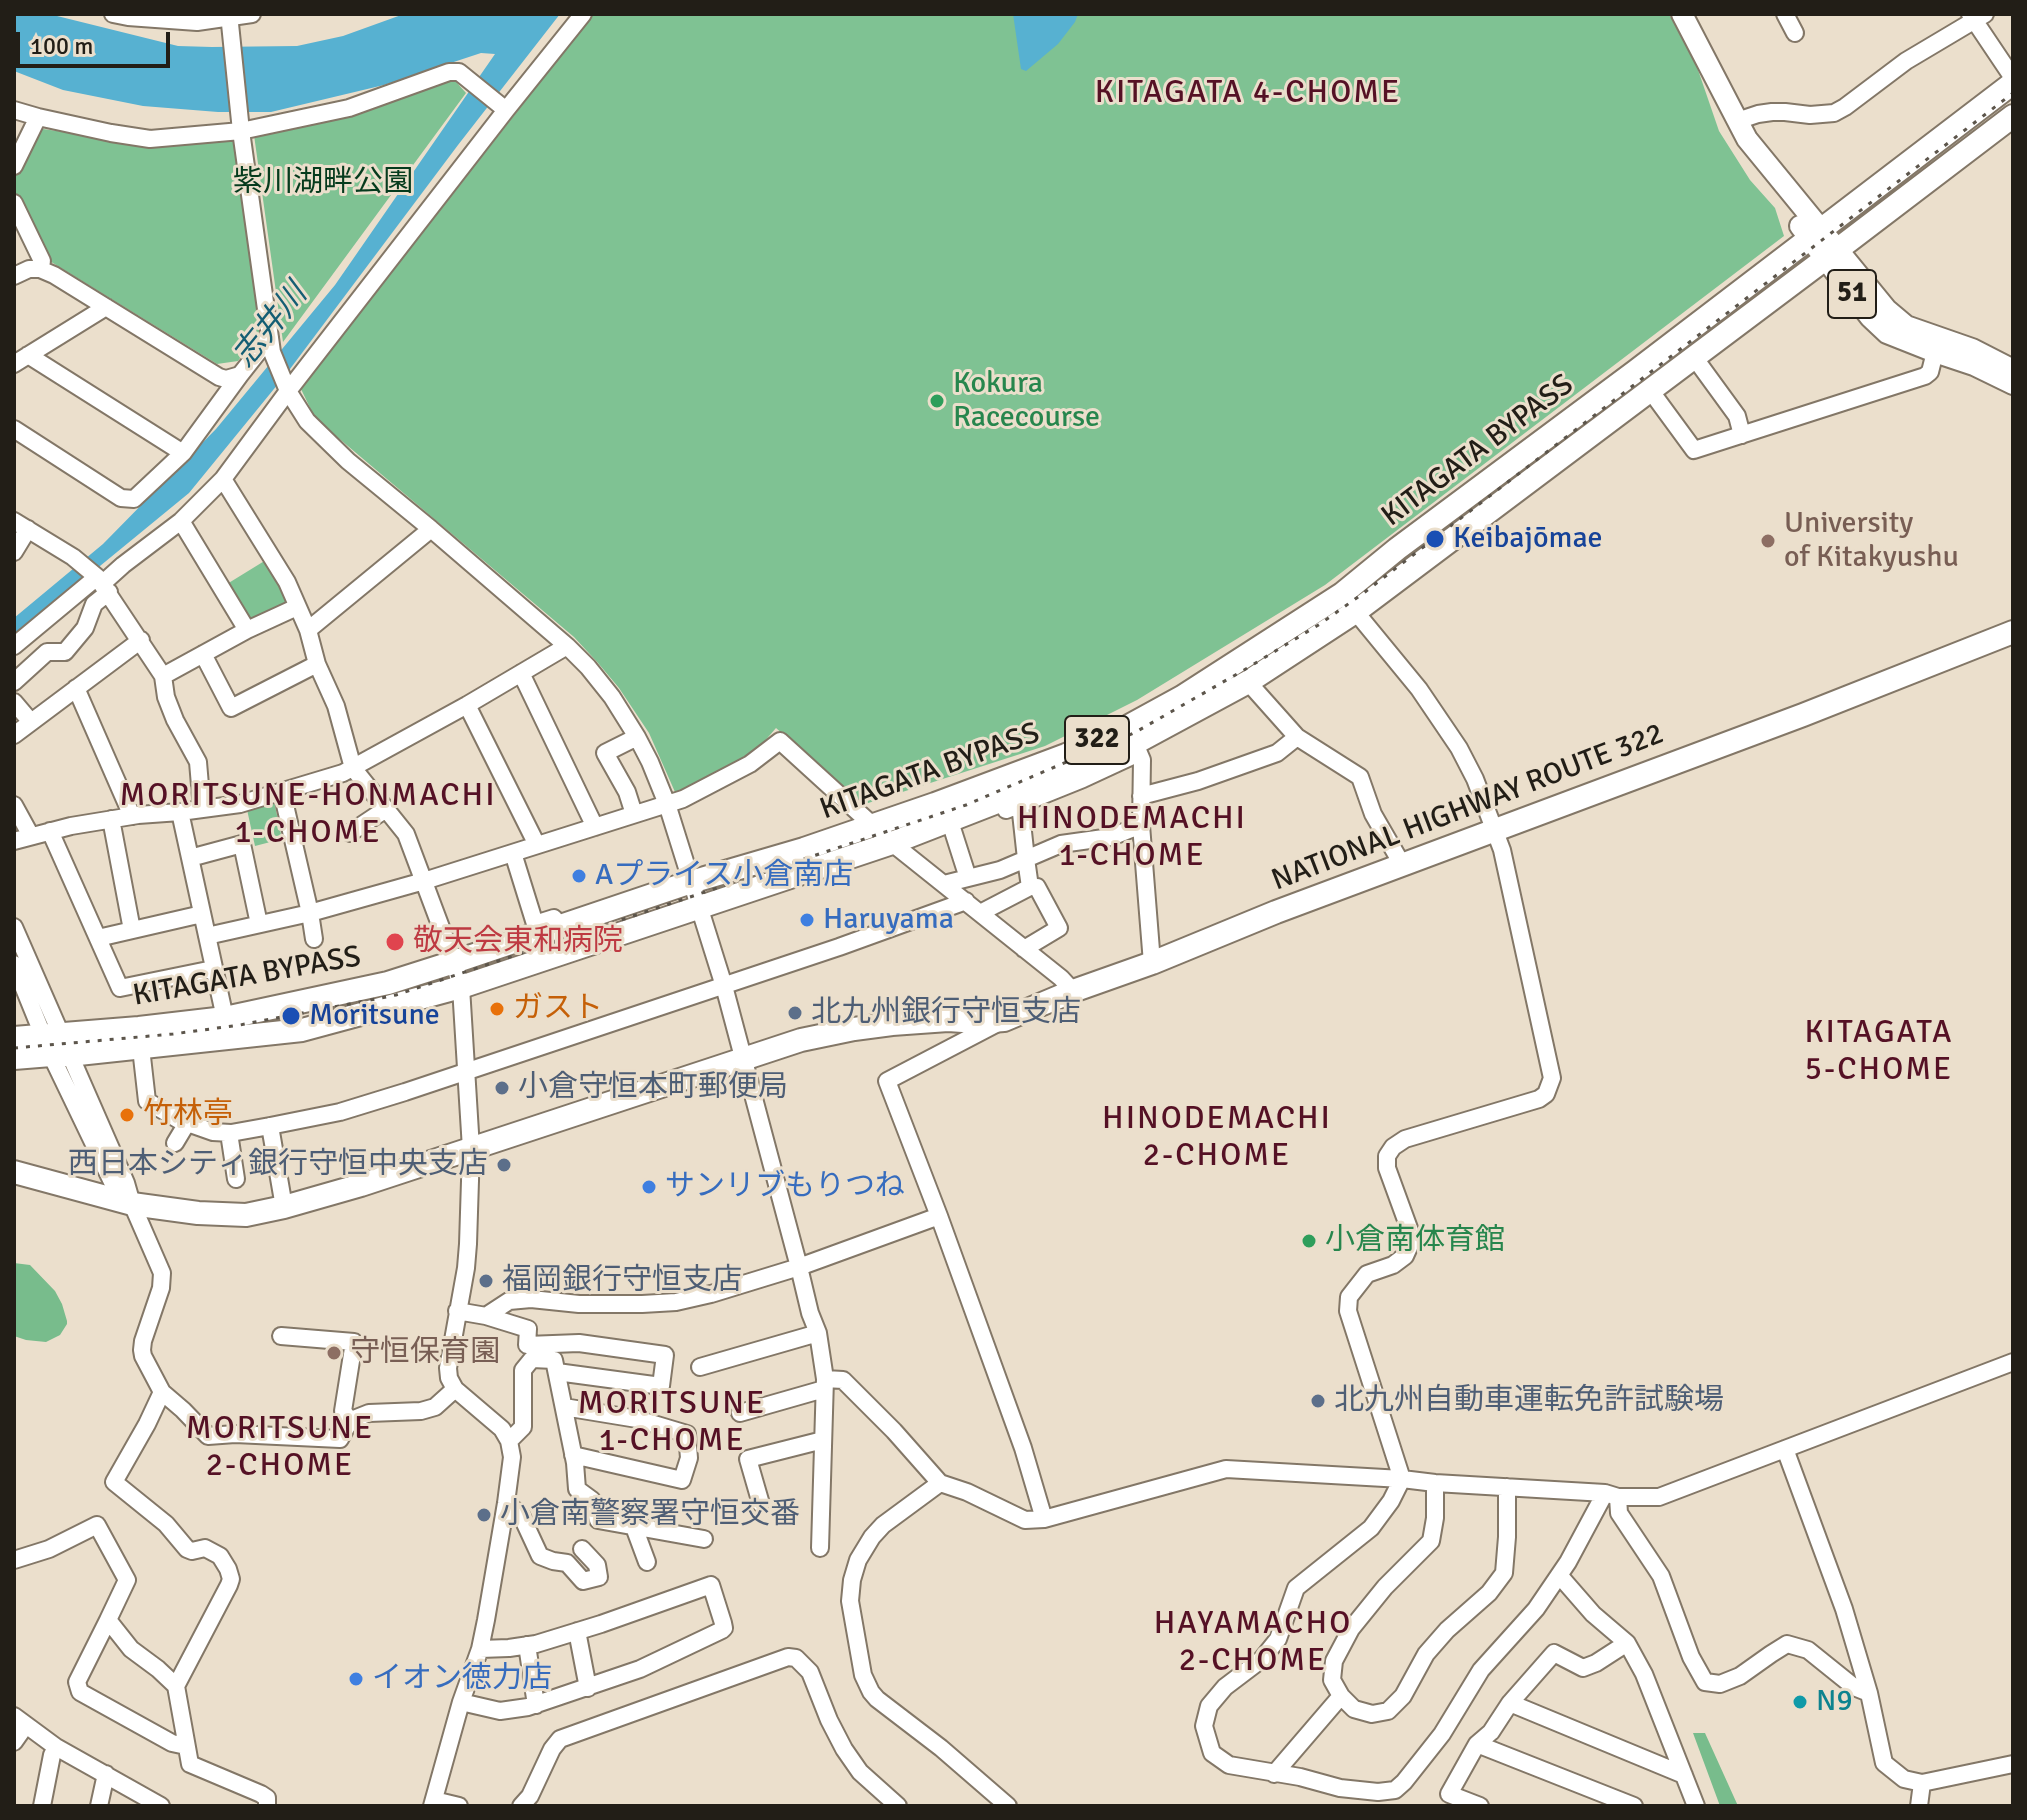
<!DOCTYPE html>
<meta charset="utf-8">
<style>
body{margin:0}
#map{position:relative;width:2027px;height:1820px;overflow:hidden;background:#ebdfcc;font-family:Signika,sans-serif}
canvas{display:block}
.frame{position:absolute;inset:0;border:16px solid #221e17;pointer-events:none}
.scale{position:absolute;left:16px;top:32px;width:154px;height:36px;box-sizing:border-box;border:4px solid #221e17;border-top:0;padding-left:10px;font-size:24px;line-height:28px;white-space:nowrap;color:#221e17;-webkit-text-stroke:6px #ebdfcc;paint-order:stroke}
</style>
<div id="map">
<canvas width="2027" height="1820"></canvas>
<div class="frame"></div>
<div class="scale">100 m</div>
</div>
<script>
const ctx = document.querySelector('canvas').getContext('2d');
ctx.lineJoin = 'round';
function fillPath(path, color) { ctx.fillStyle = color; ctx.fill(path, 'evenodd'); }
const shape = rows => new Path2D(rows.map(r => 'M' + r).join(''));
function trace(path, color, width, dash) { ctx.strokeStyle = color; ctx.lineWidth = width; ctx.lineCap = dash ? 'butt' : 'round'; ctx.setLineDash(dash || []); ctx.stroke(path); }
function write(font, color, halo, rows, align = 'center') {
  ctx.font = font + ' Signika,"Noto Sans JP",sans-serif'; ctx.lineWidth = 6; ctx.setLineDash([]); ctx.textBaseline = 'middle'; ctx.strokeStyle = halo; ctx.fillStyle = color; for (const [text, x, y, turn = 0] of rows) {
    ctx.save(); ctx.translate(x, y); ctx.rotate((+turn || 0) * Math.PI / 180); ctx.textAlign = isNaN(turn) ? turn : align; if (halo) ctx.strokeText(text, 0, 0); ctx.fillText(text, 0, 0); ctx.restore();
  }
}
fillPath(shape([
 [593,14,1669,14,1697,67,1719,131,1750,180,1775,208,1784,236,1325,585,1137,700,1045,746,862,805,776,728,751,757,680,795,675,792,649,733,619,688,598,663,574,637,336,436,313,414,301,389],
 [450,75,466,93,283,342,254,135],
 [43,129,134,142,234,138,261,329,238,361,217,364,48,260,14,190,14,180,38,132],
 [266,560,284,589,290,605,249,621,227,584],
 [274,801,282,839,255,846,246,805]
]), '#7fc293');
fillPath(shape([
 [14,1263,30,1265,55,1291,62,1304,67,1321,67,1324,60,1335,46,1342,26,1340,14,1336],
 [1693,1733,1705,1733,1738,1806,1720,1806]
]), '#78bc8c');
fillPath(shape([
 [14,14,49,14,178,46,212,47,297,46,343,36,404,14,560,14,458,145,287,373,189,493,50,607,14,635,14,618,103,544,216,429,335,285,495,54,481,53,384,85,271,112,218,112,143,106,63,90,14,71],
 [1013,14,1078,14,1075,22,1058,44,1026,71,1021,69]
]), '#57b1d1');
const minor = shape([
 [113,14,128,17,197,22,252,14],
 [229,14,241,131,272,352,288,391,307,421,348,461,431,529,567,646,588,667,612,697,637,737,650,762,667,804,724,986,799,1267,810,1313,818,1333,825,1379,820,1548],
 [1785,14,1795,33],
 [1970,14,2013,78],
 [14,110,38,117,111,133,150,139,241,131,349,108,449,72,459,72,506,110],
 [1737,121,1758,114,1772,112,1785,112,1810,115,1834,113,1845,107,1906,61,1985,14],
 [14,166,38,117],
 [14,203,42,261,40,269],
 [14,276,29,269,40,269,54,275,219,377,226,379,240,375,270,337],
 [28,355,183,453],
 [1694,357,1737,416,1742,435],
 [14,364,106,307],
 [1650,390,1694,450,1925,376,1930,372,1935,352],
 [14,429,121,498,134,499,183,453,240,375],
 [223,479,287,582,308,630,317,664,336,706,353,768,406,834,454,962,461,987,471,1149,468,1244,466,1268,448,1368,449,1378,455,1389,502,1429,509,1441,512,1457,506,1503,486,1620,480,1649,461,1702,432,1806],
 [14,521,73,557,97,577,163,676],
 [181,521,247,630],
 [14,552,28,529],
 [103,583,123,565,181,521,223,479,288,391,506,110,583,14],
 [1350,605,1419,689,1459,748,1475,779,1502,850,1552,1078,1546,1094,1539,1099,1405,1139,1393,1147,1387,1156,1387,1168,1410,1231,1410,1245,1405,1256,1393,1265,1367,1274,1349,1297,1348,1311,1402,1479,1435,1483,1605,1493,1618,1497,1659,1497,2013,1362],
 [308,630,431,529],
 [14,646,97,577],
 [203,654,231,708,317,664],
 [521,673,595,827],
 [14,682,47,652,65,652,85,628,94,604,109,592],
 [1248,682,1297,737,1360,777,1373,814,1403,866],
 [76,688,132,816],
 [14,702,31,722],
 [467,705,537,845],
 [14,735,141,640],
 [1136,746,1142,760,1141,825,1152,963],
 [282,792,310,913,314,939],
 [1141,796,1198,781,1277,753,1297,737],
 [14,805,31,836],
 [202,809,198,762,175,720,166,697,163,676,247,630,297,607],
 [1006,810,1083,779,1139,753],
 [180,812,225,1018],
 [634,814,627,792,605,753,637,737],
 [111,819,132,930],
 [50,831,120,988,213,969],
 [953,831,968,878],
 [350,833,386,809],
 [14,841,71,826,138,815,180,812,240,804,343,773,467,705,567,646],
 [513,853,535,924,554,918],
 [190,858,242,844,259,924],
 [944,884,1000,870,1026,859,1020,804],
 [980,913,1030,887,1026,859,1061,844,1111,837,1141,825],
 [14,927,126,1183,132,1204,162,1273,161,1288,143,1341,142,1350,143,1356,162,1392,183,1410,208,1436,235,1434,340,1439,347,1426,354,1419,369,1413,421,1411,435,1407,455,1389],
 [207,936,310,913,424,881,683,799,750,764,780,741,892,843,1061,978,1073,991],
 [98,938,202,914],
 [1024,949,1059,928,1037,887,1030,887],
 [14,964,51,1055,114,1186,128,1200],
 [998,1023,887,1081,939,1216,1023,1448,1044,1519],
 [141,1048,147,1101,179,1120,213,1132,231,1133,270,1126,340,1112,405,1092,839,947,966,901],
 [270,1126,284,1207],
 [229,1133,236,1179],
 [175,1143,187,1123],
 [457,1311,486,1316,509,1301,531,1299,579,1304,642,1304,676,1302,711,1294,799,1267,939,1216],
 [486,1316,528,1329,527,1345,579,1343,665,1355,661,1386,557,1372],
 [281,1336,354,1342,343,1411,351,1422],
 [700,1367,818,1333],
 [825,1379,843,1380,894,1431,940,1483,967,1492,1025,1520,1044,1519,1226,1469,1402,1479,1391,1501,1371,1528,1296,1588,1278,1639,1262,1659,1225,1687,1209,1706,1204,1726,1212,1753,1229,1765,1300,1777,1340,1788,1378,1792,1395,1790,1404,1782,1442,1734,1481,1670,1536,1609,1568,1562,1605,1493],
 [162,1392,147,1424,114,1482,166,1524,187,1549,192,1551,205,1548,220,1556,228,1569,231,1579,229,1585,176,1686,190,1764,261,1794,267,1798,267,1806],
 [564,1407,637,1419,687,1434,689,1458,682,1480,573,1455],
 [740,1413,824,1389],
 [509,1441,523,1427,523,1370,532,1359,554,1360,575,1463,577,1489,592,1500,598,1520,704,1539],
 [1785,1449,1844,1609,1869,1693,1884,1763,1904,1779,1922,1783,2013,1764],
 [940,1483,883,1525,872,1537,858,1560,852,1580,850,1601,863,1675,871,1692,877,1699,941,1748,1008,1806],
 [1435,1483,1435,1518,1431,1541,1385,1587,1351,1629,1334,1661,1332,1680,1341,1696,1354,1709,1372,1714,1388,1711,1403,1696,1426,1654,1447,1630,1489,1593,1504,1573,1507,1537,1507,1487],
 [1618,1497,1619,1513,1661,1576,1691,1657,1705,1682,1720,1684,1740,1676,1771,1654,1787,1644,1808,1650,1854,1687,1869,1693],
 [506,1503,521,1515,540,1556,553,1561,567,1563,583,1581,599,1577,597,1565,582,1549],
 [761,1504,748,1459,823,1440],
 [634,1527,647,1562],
 [14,1560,49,1549,97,1525,127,1580,108,1620],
 [1559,1575,1593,1614,1627,1643,1644,1674,1696,1806],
 [577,1631,588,1688],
 [527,1645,536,1705],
 [176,1686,158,1669,131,1649,108,1620,77,1682,80,1692,172,1743,186,1746],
 [461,1702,500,1711,528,1707,640,1669,722,1630,724,1628,723,1623,711,1585,601,1624,536,1644,509,1648,480,1649],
 [1510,1703,1684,1775],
 [14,1716,56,1747,161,1806],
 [14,1742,26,1725],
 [1477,1744,1634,1806],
 [1274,1774,1341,1696],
 [434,1800,459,1806],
 [42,1806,52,1755,56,1747],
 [99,1806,106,1774],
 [521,1806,530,1796,552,1749,560,1739,788,1657,796,1658,810,1672,829,1720,844,1749,860,1772,898,1806],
 [1480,1806,1449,1794,1477,1744,1491,1732,1510,1703,1554,1653,1583,1668,1596,1663,1627,1643],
 [1919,1806,1922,1783]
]);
const major = shape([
 [1682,14,1747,139,1887,310,1906,326,1972,349,2013,370],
 [1800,226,1870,317,1887,333,1935,352,1974,365,2013,384]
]);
const highway = shape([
 [14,1038,139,1028,225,1018,388,983,454,962,691,882,804,849,935,804,1066,755,1129,726,1182,697,1342,594,1397,549,1636,371,2013,83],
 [14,1058,51,1055,69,1055,302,1030,461,987,892,843,1005,799,1135,743,1248,682,1355,612,1837,250,2013,116],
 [14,1172,132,1204,198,1213,246,1215,284,1207,361,1185,801,1040,854,1029,892,1024,948,1020,978,1022,1004,1020,1073,991,1152,963,1276,912,1803,715,2013,632]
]);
trace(minor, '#837767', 20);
trace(major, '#837767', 24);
trace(highway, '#837767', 26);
trace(minor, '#fff', 16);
trace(major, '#fff', 20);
trace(highway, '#fff', 22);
trace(shape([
 [14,1048,173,1034,240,1025,396,995,966,805,1134,733,1244,670,1320,624,1365,592,2013,93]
]), '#5c554b', 3, [4, 8]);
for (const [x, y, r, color] of [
 [937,401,8,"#2e9e5b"],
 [1435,539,10,"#1a4fb4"],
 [1768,541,8,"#8d6e63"],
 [579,876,8,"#3f7fe0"],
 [807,920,8,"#3f7fe0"],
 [395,942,10,"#e0444e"],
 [497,1009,8,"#e8710a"],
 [795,1013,8,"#5c6f8a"],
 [291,1016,10,"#1a4fb4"],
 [502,1088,8,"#5c6f8a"],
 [127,1115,8,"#e8710a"],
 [504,1165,8,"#5c6f8a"],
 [649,1187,8,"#3f7fe0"],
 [1309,1241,8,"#2e9e5b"],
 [486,1281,8,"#5c6f8a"],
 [334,1353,8,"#8d6e63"],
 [1318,1401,8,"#5c6f8a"],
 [484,1515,8,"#5c6f8a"],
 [356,1679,8,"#3f7fe0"],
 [1800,1702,8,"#0f9aa8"]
]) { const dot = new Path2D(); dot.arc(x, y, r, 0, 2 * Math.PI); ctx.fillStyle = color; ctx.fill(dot); trace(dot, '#ebdfcc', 3); }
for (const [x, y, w] of [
 [1852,294,48],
 [1097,740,64]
]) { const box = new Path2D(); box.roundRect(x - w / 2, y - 24, w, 48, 6); ctx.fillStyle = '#ebdfcc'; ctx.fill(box); trace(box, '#221e17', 2); }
write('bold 28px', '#221e17', null, [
 ["51",1852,294],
 ["322",1097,740]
]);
write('30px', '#053b1d', '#ebdfcc', [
 ["紫川湖畔公園",323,183]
]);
write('30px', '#27864d', '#ebdfcc', [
 ["Kokura",953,384],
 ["Racecourse",953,418],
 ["小倉南体育館",1325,1241]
], 'left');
write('30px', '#221e17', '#ebdfcc', [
 ["KITAGATA BYPASS",1478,451,-37],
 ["KITAGATA BYPASS",930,772,-20],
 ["NATIONAL HIGHWAY ROUTE 322",1468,808,-21],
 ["KITAGATA BYPASS",247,977,-10]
]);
write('30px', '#785e54', '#ebdfcc', [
 ["University",1784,524],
 ["of Kitakyushu",1784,558],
 ["守恒保育園",350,1353]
], 'left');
write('30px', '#164399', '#ebdfcc', [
 ["Keibajōmae",1453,539],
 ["Moritsune",309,1016]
], 'left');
write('30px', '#366cbe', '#ebdfcc', [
 ["Aプライス小倉南店",595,876],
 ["Haruyama",823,920],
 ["サンリブもりつね",665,1187],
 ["イオン徳力店",372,1679]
], 'left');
write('30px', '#be3a42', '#ebdfcc', [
 ["敬天会東和病院",413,942]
], 'left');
write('30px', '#c56008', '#ebdfcc', [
 ["ガスト",513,1009],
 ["竹林亭",143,1115]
], 'left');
write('30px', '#4e5e75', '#ebdfcc', [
 ["北九州銀行守恒支店",811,1013],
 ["小倉守恒本町郵便局",518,1088],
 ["西日本シティ銀行守恒中央支店",488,1165,"right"],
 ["福岡銀行守恒支店",502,1281],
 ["北九州自動車運転免許試験場",1334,1401],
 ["小倉南警察署守恒交番",500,1515]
], 'left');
write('30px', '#0d838f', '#ebdfcc', [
 ["N9",1816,1702]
], 'left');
ctx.letterSpacing = '2px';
write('32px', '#551125', '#ebdfcc', [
 ["KITAGATA 4-CHOME",1248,94],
 ["MORITSUNE-HONMACHI",308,797],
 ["1-CHOME",308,834],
 ["HINODEMACHI",1132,820],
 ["1-CHOME",1132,857],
 ["KITAGATA",1879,1034],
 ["5-CHOME",1879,1071],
 ["HINODEMACHI",1217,1120],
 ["2-CHOME",1217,1157],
 ["MORITSUNE",672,1405],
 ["1-CHOME",672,1442],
 ["MORITSUNE",280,1430],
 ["2-CHOME",280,1467],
 ["HAYAMACHO",1253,1625],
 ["2-CHOME",1253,1662]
]);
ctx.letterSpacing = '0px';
write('italic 32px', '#155e74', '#ebdfcc', [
 ["志井川",271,326,-51]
]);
</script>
